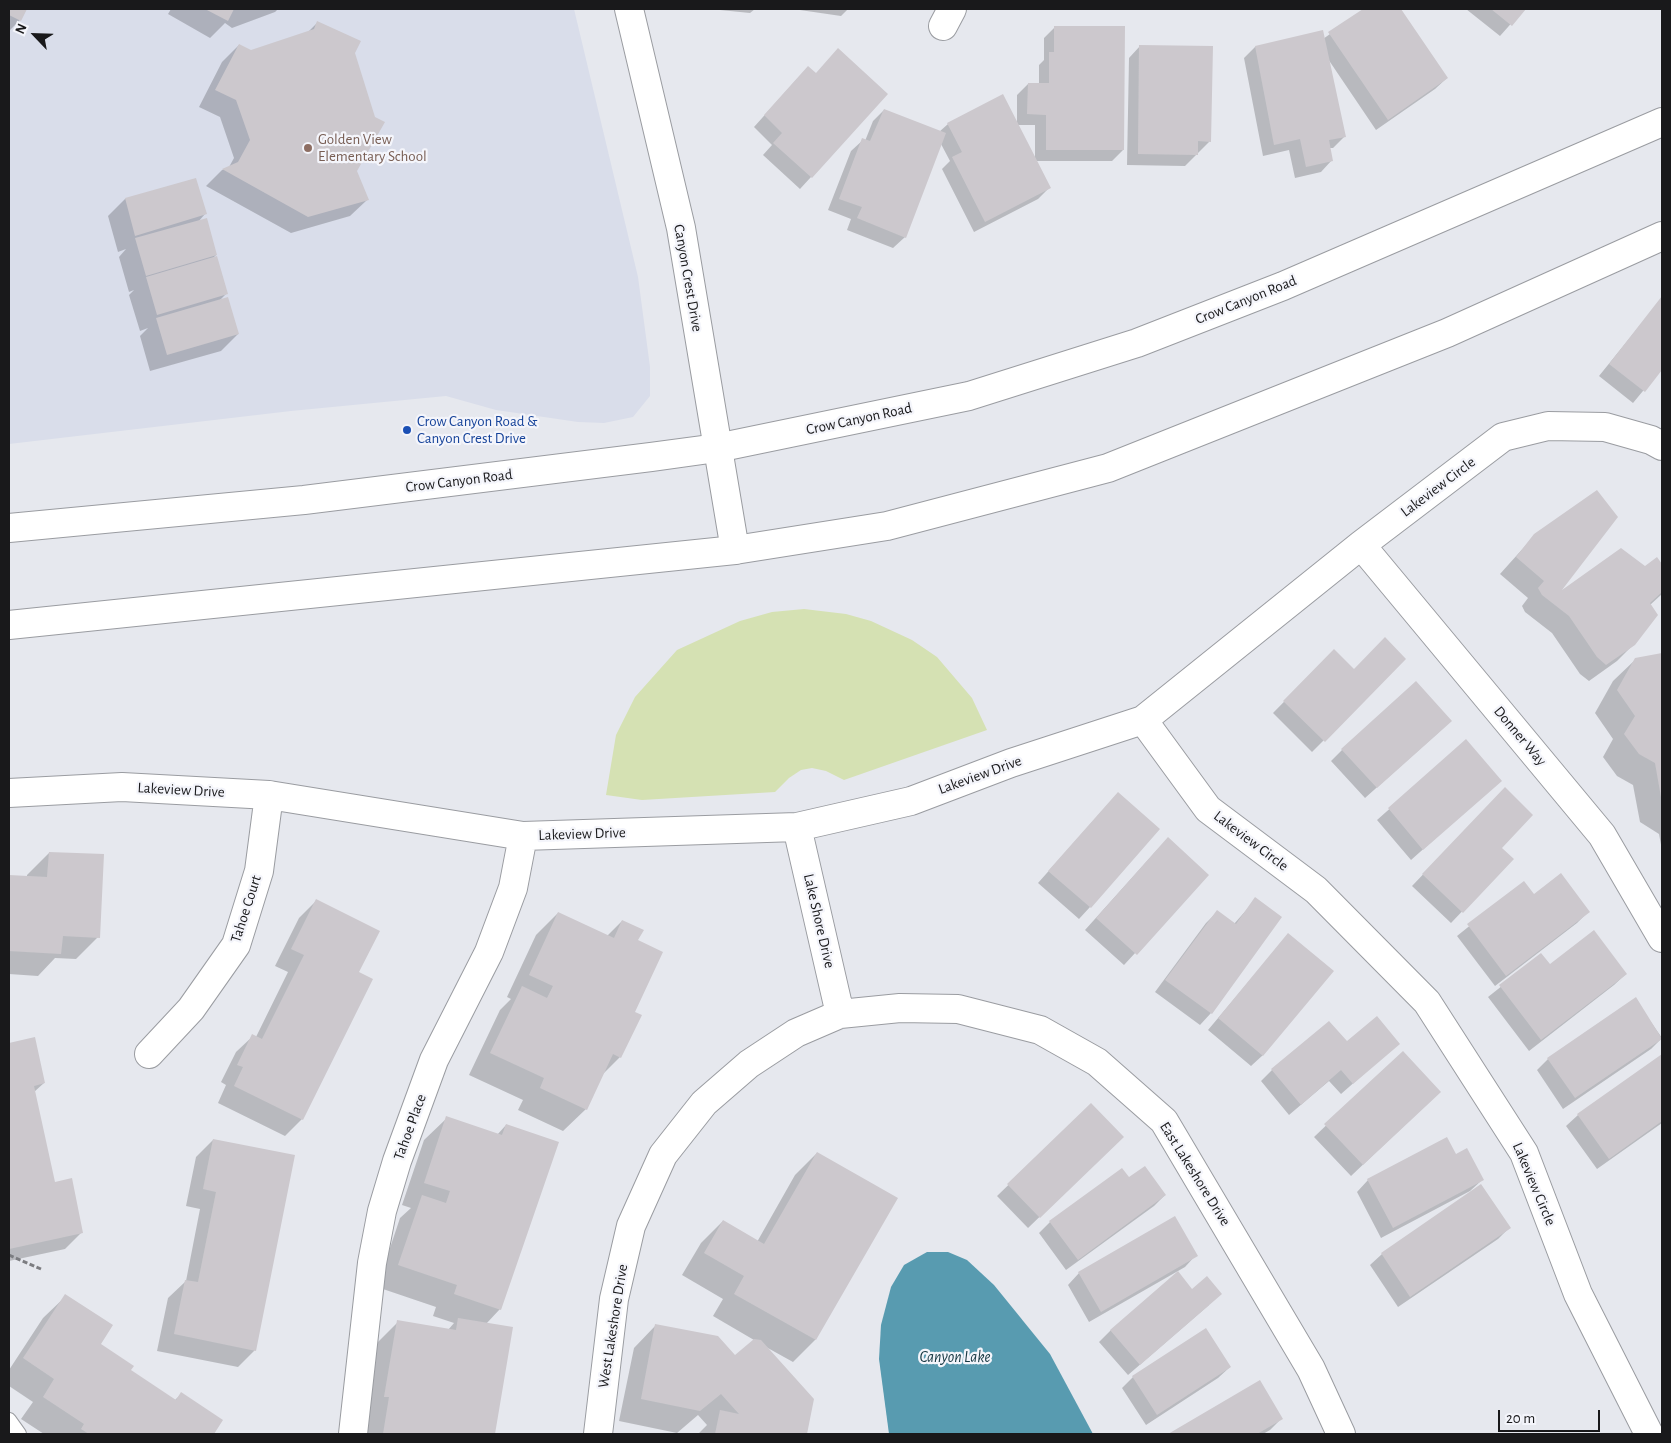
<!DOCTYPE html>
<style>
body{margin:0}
#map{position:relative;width:1671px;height:1443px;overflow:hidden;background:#e6e8ee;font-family:"Alegreya Sans",sans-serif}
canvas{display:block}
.frame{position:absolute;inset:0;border:10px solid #19191b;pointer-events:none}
.north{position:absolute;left:10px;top:10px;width:50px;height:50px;-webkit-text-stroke:4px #f4f5fb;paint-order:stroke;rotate:294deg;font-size:14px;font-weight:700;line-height:20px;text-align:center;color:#19191b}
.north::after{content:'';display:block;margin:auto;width:18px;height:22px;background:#19191b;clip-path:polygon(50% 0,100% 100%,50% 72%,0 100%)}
.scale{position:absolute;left:1498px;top:1410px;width:102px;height:22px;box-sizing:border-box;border:2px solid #19191b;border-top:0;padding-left:6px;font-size:15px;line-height:18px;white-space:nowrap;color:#19191b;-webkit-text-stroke:4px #f4f5fb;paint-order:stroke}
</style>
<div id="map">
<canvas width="1671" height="1443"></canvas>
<div class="frame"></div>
<div class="north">N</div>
<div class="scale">20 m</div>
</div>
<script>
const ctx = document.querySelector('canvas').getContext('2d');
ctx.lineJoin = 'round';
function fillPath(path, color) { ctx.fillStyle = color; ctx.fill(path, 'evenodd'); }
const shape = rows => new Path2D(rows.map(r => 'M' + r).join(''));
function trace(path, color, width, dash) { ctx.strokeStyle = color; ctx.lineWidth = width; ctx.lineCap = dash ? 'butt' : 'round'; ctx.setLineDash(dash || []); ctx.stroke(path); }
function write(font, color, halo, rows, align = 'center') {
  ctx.font = font + ' "Alegreya Sans",sans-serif'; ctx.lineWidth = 4.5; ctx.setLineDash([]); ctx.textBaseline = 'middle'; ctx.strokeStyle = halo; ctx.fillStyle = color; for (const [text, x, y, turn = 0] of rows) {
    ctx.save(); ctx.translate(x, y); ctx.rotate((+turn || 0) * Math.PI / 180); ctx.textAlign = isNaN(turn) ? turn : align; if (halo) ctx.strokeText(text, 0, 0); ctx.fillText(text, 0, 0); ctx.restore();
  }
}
fillPath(shape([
 [9,9,574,9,638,277,650,367,650,396,633,417,604,423,578,422,496,410,446,396,291,411,9,444]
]), '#d9ddea');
fillPath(shape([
 [804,609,846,614,871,621,912,640,937,657,972,698,987,730,844,780,826,771,812,768,801,770,789,778,775,792,642,800,606,795,616,735,635,697,677,650,740,621,772,612]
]), '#d5e1b3');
fillPath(shape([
 [927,1252,948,1252,967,1260,994,1285,1050,1354,1093,1434,889,1434,879,1359,881,1325,891,1287,904,1265]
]), '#589bb0');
fillPath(shape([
 [9,9,26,9,20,20,9,31],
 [171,9,278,9,275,12,232,28,225,23,210,38,168,14],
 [710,9,755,9,750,13],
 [793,9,848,9,841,16],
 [1365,9,1400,9,1447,78,1435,89,1376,130,1328,59,1345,136,1333,148,1329,148,1332,160,1321,172,1295,178,1289,150,1263,156,1244,58,1255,47,1323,39],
 [1466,9,1524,9,1500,36],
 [318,22,353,53,356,171,367,200,350,216,291,233,206,186,222,170,229,167,234,158,220,117,199,107,222,62,239,45,251,51,308,32],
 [1055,27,1123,150,1112,161,1035,161,1049,188,1038,199,974,232,942,169,950,161,941,144,905,237,893,248,847,230,851,219,828,210,851,151,863,140,865,141,873,121,884,110,939,132,948,124,1017,124,1017,95,1028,84,1039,84,1039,65,1044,60,1044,38],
 [1017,125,1035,125,1035,160],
 [1140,46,1210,141,1185,166,1127,165,1129,58],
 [815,74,887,94,800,189,763,155,772,145,754,127,797,79],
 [195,179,205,214,198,222,216,255,211,260,227,293,219,301,238,334,221,351,150,371,140,336,148,328,140,331,129,295,134,290,129,292,119,257,126,249,118,252,108,216,125,199],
 [1662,298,1662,368,1633,403,1599,376],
 [1535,535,1558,593,1645,568,1657,559,1662,566,1662,594,1650,605,1634,644,1617,661,1589,681,1580,674,1552,633,1525,612,1522,606,1528,598,1500,574],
 [1334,651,1354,670,1405,659,1312,752,1273,713],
 [1662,654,1662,850,1659,834,1640,822,1633,785,1617,776,1603,757,1613,739,1595,713,1613,681,1636,659],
 [1439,732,1365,798,1331,761,1342,750],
 [1466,741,1490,790,1411,860,1377,820],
 [1118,793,1090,907,1079,919,1038,883],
 [1494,800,1500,848,1512,859,1451,923,1412,886],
 [1157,850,1207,875,1124,965,1085,930],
 [49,853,98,937,76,959,55,958,38,976,9,974,9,878,27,878,27,875],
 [1523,883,1534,896,1588,912,1577,923,1495,986,1457,936],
 [1256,899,1211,1013,1200,1025,1155,992,1206,923,1217,912,1234,924],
 [316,901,357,972,302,1119,285,1136,218,1103,226,1085,221,1082,236,1052,253,1036,256,1037,288,972,275,966,299,918],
 [558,913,607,936,622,921,637,941,634,1012,620,1057,600,1077,586,1109,563,1131,518,1110,523,1100,469,1075,500,1010,511,999,507,997,536,935],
 [1288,935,1263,1055,1251,1066,1208,1030],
 [1541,955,1550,966,1626,974,1614,985,1529,1051,1488,997],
 [1635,999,1662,1038,1651,1049,1563,1109,1537,1070,1548,1059],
 [34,1039,44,1083,34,1092,54,1183,82,1232,65,1249,9,1261,9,1044],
 [1398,1044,1341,1094,1329,1081,1289,1115,1261,1081,1272,1070],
 [1402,1053,1428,1103,1351,1176,1314,1137],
 [1662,1055,1662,1123,1597,1169,1566,1126,1578,1115],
 [1091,1105,1111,1148,1028,1228,997,1196],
 [447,1118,497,1135,506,1125,500,1309,486,1324,512,1328,493,1434,365,1434,376,1344,398,1322,448,1330,454,1323,433,1316,436,1307,377,1287,400,1218,411,1208,402,1205,424,1140],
 [213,1140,255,1350,238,1367,157,1351,168,1298,186,1281,200,1209,186,1206,196,1157],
 [817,1153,896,1199,815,1340,793,1362,766,1347,813,1399,806,1434,698,1434,707,1425,698,1415,677,1433,619,1421,634,1348,656,1325,735,1357,754,1340,713,1316,723,1299,682,1275,701,1243,723,1221,757,1242,795,1175],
 [1129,1179,1165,1195,1154,1206,1066,1270,1039,1233,1050,1222],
 [1368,1180,1482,1180,1470,1191,1381,1238,1357,1192],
 [1509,1228,1498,1239,1398,1307,1370,1265,1382,1254],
 [1196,1255,1185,1267,1089,1322,1068,1285,1079,1273],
 [1192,1291,1209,1305,1128,1375,1099,1342,1111,1330],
 [66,1296,99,1344,129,1370,175,1400,181,1394,221,1420,212,1434,44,1434,21,1419,33,1402,9,1386,9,1370,43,1318],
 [1230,1367,1218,1378,1146,1425,1122,1388,1133,1377],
 [1259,1382,1281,1419,1270,1430,1263,1434,1171,1434]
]), '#0003');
fillPath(shape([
 [9,9,27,9,21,21,9,15],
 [205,9,234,9,228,21],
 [1363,9,1401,9,1448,78,1388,120,1328,32],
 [1491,9,1526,9,1512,26],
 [317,21,361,41,355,53,375,117,385,122,357,171,369,200,308,217,222,169,238,162,250,140,236,100,215,90,239,44,251,50,314,29],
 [1054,26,1125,26,1124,150,1046,150,1046,115,1027,114,1028,83,1049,83,1049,52,1054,52],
 [1323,30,1346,137,1329,140,1333,161,1306,167,1300,139,1274,145,1255,46],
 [1139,45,1213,46,1211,142,1198,141,1198,155,1138,154],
 [838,48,888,94,812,178,773,143,782,133,764,115,808,66,816,73],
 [1003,94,1051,188,985,222,952,157,962,152,947,123],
 [884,109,946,133,906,238,857,218,862,207,839,199,862,138,870,141],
 [196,178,207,214,135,236,125,198],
 [207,218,217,255,146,276,135,238],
 [217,256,228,294,157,315,146,277],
 [1662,296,1662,370,1645,392,1609,364],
 [228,297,239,334,167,355,156,318],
 [1597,490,1618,517,1562,590,1621,548,1645,566,1657,557,1662,564,1662,592,1650,603,1658,615,1635,645,1606,665,1597,657,1569,616,1542,595,1538,588,1544,581,1516,557,1534,534],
 [1385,637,1406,659,1325,742,1283,701,1334,649,1354,669],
 [1662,653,1662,797,1661,797,1655,763,1639,754,1624,734,1635,716,1617,690,1635,658],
 [1416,681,1452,721,1377,788,1341,749],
 [1466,739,1502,781,1423,850,1388,808],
 [1505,787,1533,815,1502,848,1514,859,1463,913,1422,874],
 [1118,792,1160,829,1091,908,1048,871],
 [1168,837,1209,875,1137,955,1096,918],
 [49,852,104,854,100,938,63,936,61,954,9,951,9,875,47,877],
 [1561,873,1590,912,1506,976,1467,924,1524,881,1534,894],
 [1255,897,1282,917,1212,1014,1165,980,1217,910,1236,924],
 [316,899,380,931,359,972,373,979,303,1120,234,1086,243,1067,237,1065,252,1034,262,1039,304,955,291,949],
 [558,912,614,938,622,920,644,930,638,940,663,952,635,1012,642,1015,621,1058,613,1054,587,1110,540,1088,544,1078,490,1053,522,986,547,998,553,986,529,975],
 [1594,930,1627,974,1541,1040,1499,985,1541,953,1550,964],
 [1288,933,1334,971,1263,1056,1218,1018],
 [1636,997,1662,1039,1575,1098,1547,1058],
 [1377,1016,1400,1044,1353,1084,1341,1070,1301,1105,1271,1069,1329,1021,1347,1041],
 [35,1037,45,1083,34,1086,55,1182,72,1178,83,1233,9,1249,9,1043],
 [1403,1051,1441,1092,1363,1165,1324,1124],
 [1662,1054,1662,1121,1609,1159,1577,1114],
 [1091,1103,1124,1137,1040,1218,1007,1184],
 [446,1116,502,1135,506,1124,559,1142,501,1310,454,1294,457,1285,398,1265,422,1195,446,1203,450,1191,424,1183],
 [1447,1137,1456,1154,1467,1148,1484,1180,1393,1228,1367,1179],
 [213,1139,295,1155,256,1351,174,1334,185,1280,198,1282,216,1192,203,1189],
 [817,1152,898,1198,816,1340,734,1294,744,1276,704,1253,723,1220,764,1244],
 [1145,1166,1166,1195,1078,1260,1049,1221,1122,1168,1129,1177],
 [1481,1184,1511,1228,1410,1297,1381,1253],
 [1175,1216,1198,1256,1101,1312,1078,1272],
 [1178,1271,1192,1289,1207,1276,1222,1294,1140,1365,1110,1330],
 [65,1294,113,1325,101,1344,134,1366,131,1370,176,1400,181,1392,223,1420,214,1434,89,1434,81,1429,84,1424,43,1397,54,1379,23,1358],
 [458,1318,513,1327,495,1434,383,1434,389,1397,384,1397,397,1320,456,1330],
 [655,1324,718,1336,735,1355,754,1339,761,1340,814,1399,807,1434,715,1434,720,1410,739,1414,721,1394,700,1411,641,1399],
 [1206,1328,1231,1367,1157,1415,1132,1376],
 [1260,1380,1283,1419,1257,1434,1168,1434]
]), '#ccc8cd');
const lane = shape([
 [9,1420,19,1434]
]);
const street = shape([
 [629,9,681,228,735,550],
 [943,26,952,9],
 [1361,545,1602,835,1662,938],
 [1143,720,1208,809,1316,890,1427,1002,1524,1153,1578,1294,1649,1434],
 [9,793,122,787,269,795,523,836,797,827,911,801,1011,763,1143,720,1361,545,1503,437,1548,426,1605,427,1651,440,1662,446],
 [797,827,840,1014],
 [149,1054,191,1009,236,945,259,871,269,795],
 [353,1434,372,1263,382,1211,397,1161,434,1060,489,952,513,888,523,836],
 [598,1434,614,1299,631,1226,663,1155,704,1103,749,1064,796,1033,840,1014,900,1008,958,1009,1040,1030,1097,1062,1164,1121,1311,1369,1341,1434]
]);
const secondary = shape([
 [9,528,304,500,651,457,717,448,969,396,1137,343,1283,286,1662,122],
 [9,625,735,550,887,526,1108,468,1447,333,1662,236]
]);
trace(lane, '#9a9ca1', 16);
trace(street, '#9a9ca1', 30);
trace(secondary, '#9a9ca1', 30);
trace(shape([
 [9,1255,41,1269]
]), '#7c7d81', 3, [5, 2.5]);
trace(lane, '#fff', 14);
trace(street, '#fff', 28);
trace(secondary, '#fff', 28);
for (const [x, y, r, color] of [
 [308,148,5,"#8d6e63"],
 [407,430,5,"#1a4fb4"]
]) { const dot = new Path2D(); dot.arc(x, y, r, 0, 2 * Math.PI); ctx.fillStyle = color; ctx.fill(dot); trace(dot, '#f4f5fb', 2); }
write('15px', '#785e54', '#f4f5fb', [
 ["Golden View",318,139],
 ["Elementary School",318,156]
], 'left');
write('15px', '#19191b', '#f4f5fb', [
 ["Canyon Crest Drive",688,278,80],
 ["Crow Canyon Road",1246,300,-22],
 ["Crow Canyon Road",859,419,-12],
 ["Crow Canyon Road",459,481,-7],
 ["Lakeview Circle",1438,487,-37],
 ["Donner Way",1520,736,50],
 ["Lakeview Drive",980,775,-20],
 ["Lakeview Drive",181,790,3],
 ["Lakeview Drive",582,834,-2],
 ["Lakeview Circle",1251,841,37],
 ["Tahoe Court",246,909,-72],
 ["Lake Shore Drive",819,921,77],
 ["Tahoe Place",410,1127,-70],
 ["East Lakeshore Drive",1195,1174,58],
 ["Lakeview Circle",1534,1184,67],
 ["West Lakeshore Drive",613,1326,-81]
]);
write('15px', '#164399', '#f4f5fb', [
 ["Crow Canyon Road &",417,421],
 ["Canyon Crest Drive",417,438]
], 'left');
write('italic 16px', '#163741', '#f4f5fb', [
 ["Canyon Lake",955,1357]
]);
</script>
